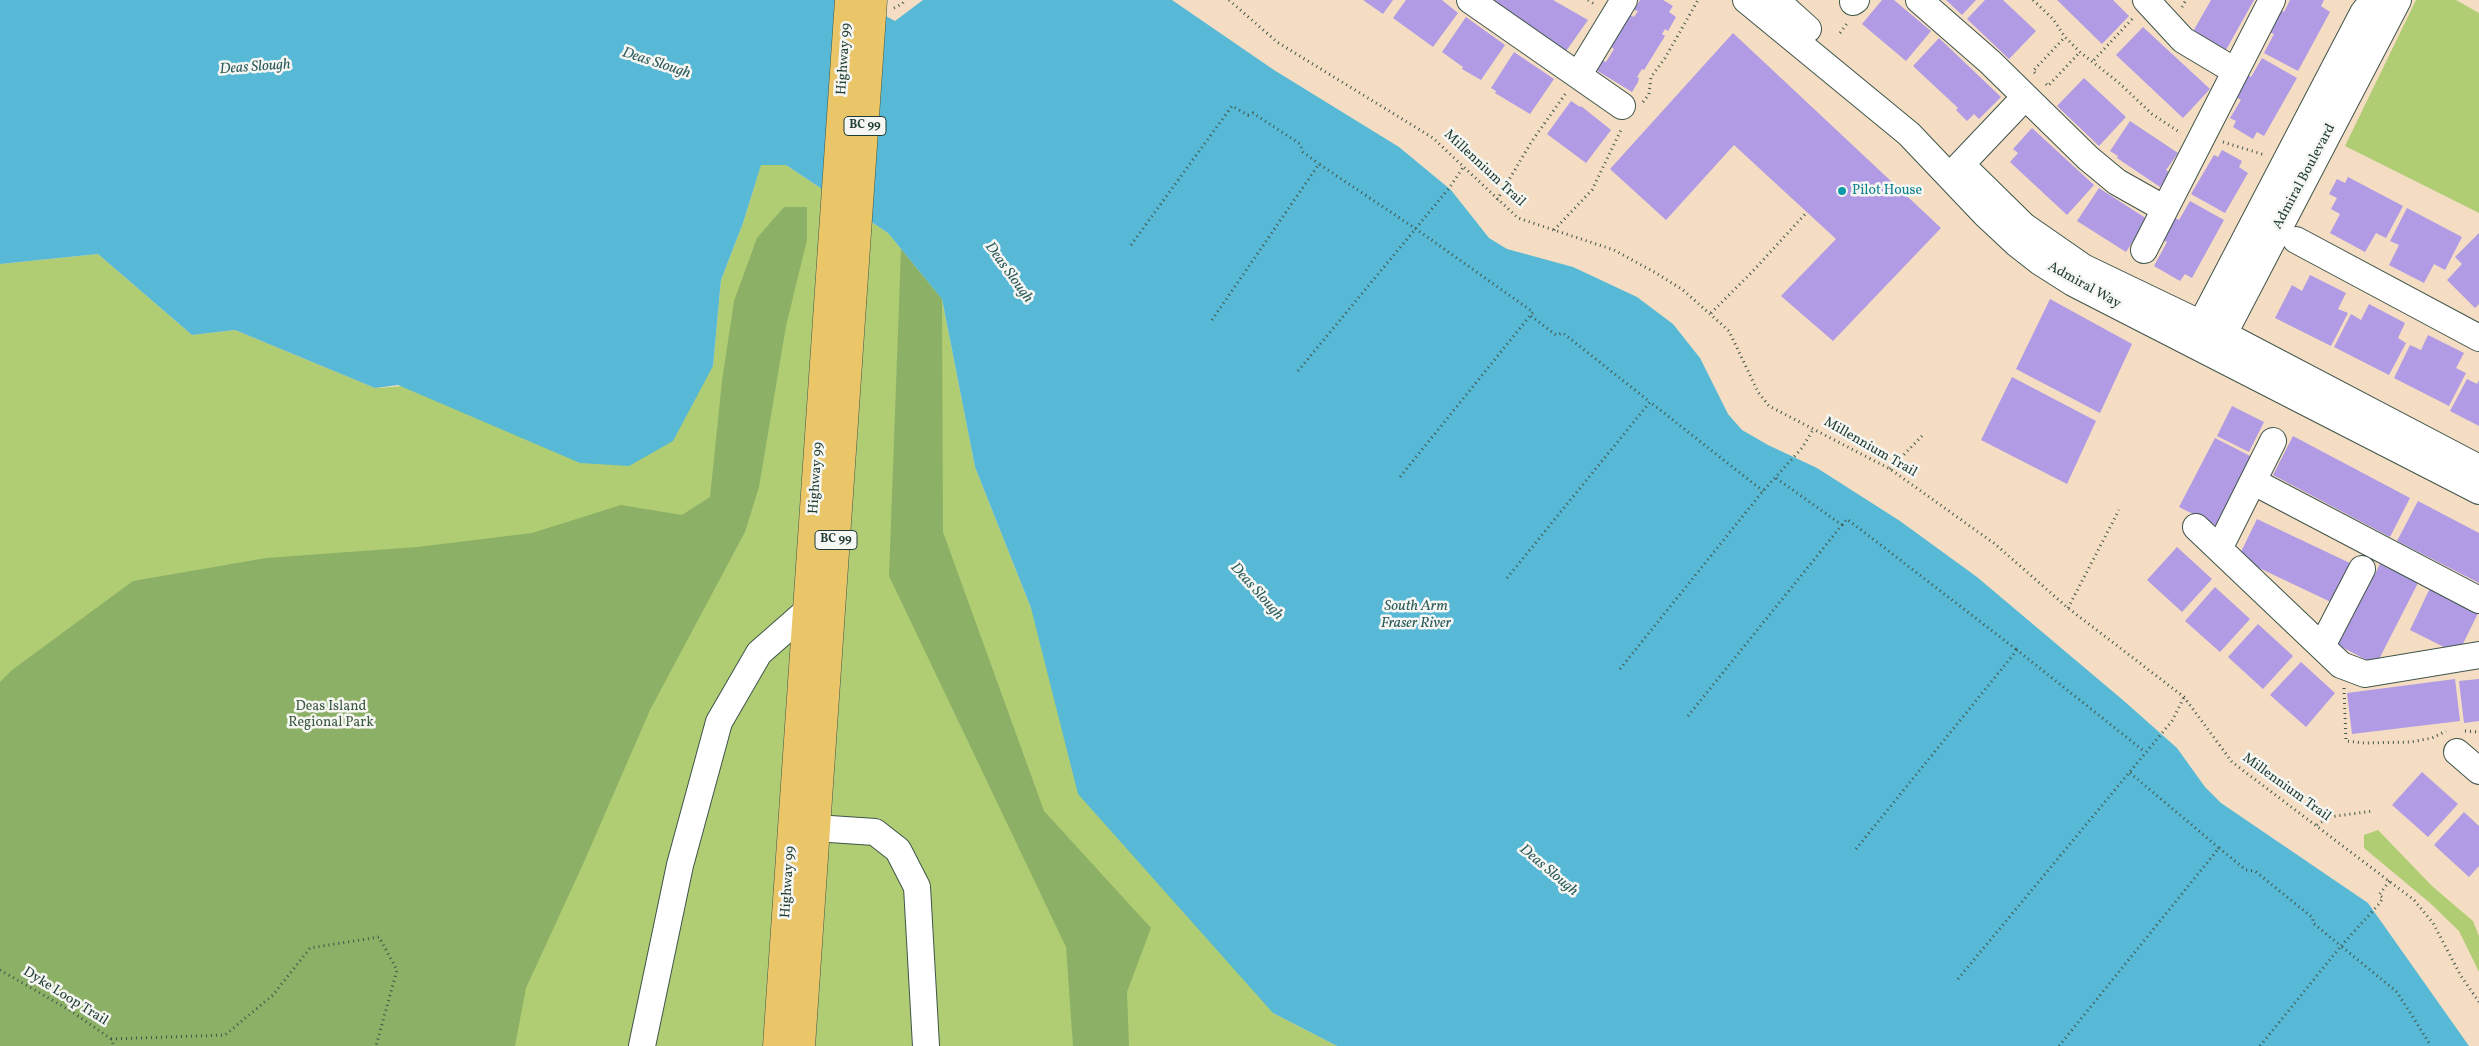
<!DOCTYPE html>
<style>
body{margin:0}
canvas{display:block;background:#f4ddc3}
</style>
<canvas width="2479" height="1046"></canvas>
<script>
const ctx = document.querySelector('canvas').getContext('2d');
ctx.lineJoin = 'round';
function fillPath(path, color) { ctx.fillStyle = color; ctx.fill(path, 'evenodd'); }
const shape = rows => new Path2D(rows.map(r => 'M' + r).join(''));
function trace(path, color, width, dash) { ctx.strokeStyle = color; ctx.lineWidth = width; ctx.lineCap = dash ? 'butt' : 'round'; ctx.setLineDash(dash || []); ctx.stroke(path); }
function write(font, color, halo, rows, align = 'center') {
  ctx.font = font + ' Vollkorn,serif'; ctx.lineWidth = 5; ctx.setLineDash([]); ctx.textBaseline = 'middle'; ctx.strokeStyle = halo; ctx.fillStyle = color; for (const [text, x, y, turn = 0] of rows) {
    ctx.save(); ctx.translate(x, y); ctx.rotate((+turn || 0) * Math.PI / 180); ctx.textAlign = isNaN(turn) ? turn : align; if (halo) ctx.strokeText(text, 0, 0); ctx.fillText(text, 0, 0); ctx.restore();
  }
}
fillPath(shape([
 [2416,0,2456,0,2479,13,2479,213,2345,146],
 [761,164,786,165,888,233,942,299,975,467,1031,608,1273,1013,1337,1046,0,1046,0,264,98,254,192,335,235,330,375,388,713,366,721,280,743,223],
 [2378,830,2432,886,2473,921,2479,936,2479,972,2459,931,2430,903,2364,848,2364,835]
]), '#b0cd74');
fillPath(shape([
 [784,207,807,207,807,240,786,326,759,487,745,532,650,710,584,862,526,988,515,1046,0,1046,0,682,12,670,133,581,266,558,417,547,532,533,621,505,682,515,710,497,722,381,734,301,757,238],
 [901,249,942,299,943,532,1044,811,1151,928,1127,992,1129,1046,1073,1046,1066,947,889,576]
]), '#8cb066');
fillPath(shape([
 [0,0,856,0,895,21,923,0,1172,0,1274,70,1399,147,1451,190,1489,238,1507,249,1573,267,1637,297,1673,324,1700,358,1728,414,1742,430,1768,445,1817,468,1900,521,1977,577,2124,701,2177,748,2205,787,2221,803,2368,903,2469,1046,1337,1046,1273,1013,1078,794,1031,608,975,467,942,299,888,233,786,165,761,165,743,223,721,280,713,366,673,441,629,466,580,463,398,385,375,388,235,330,192,335,98,254,0,264]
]), '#57b9d5');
fillPath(shape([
 [1363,0,1393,0,1383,14],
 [1406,0,1442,0,1458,13,1433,47,1393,18],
 [1495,0,1553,0,1588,20,1564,54,1531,26,1529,30,1513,18,1515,15,1503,6,1501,10,1492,4],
 [1640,0,1663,0,1673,6,1669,12,1676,17,1668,31,1665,29,1662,34,1665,36,1644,70,1642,69,1637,77,1639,78,1638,82,1632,92,1596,70,1602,60,1606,62,1614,49,1610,46,1630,15,1634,17,1638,11,1634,10],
 [1882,0,1894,0,1931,31,1906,61,1862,24],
 [1946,0,1976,0,1962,15],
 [1985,0,2003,0,2036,31,2009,59,1967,19],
 [2057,0,2113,0,2129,16,2102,44],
 [2211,0,2254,0,2222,57,2191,35],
 [2290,0,2324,0,2321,6,2330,12,2298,71,2264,53,2274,34,2269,32,2281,10,2284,12],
 [1466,17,1505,45,1481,80,1462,69,1463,67,1442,52],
 [2143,27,2210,89,2183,118,2116,55],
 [1733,33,1941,228,1833,341,1781,296,1836,239,1734,145,1666,220,1610,169],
 [1939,38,2001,97,1979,119,1974,114,1967,121,1956,110,1958,108,1913,66],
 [1514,52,1554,79,1530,114,1495,93,1496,91,1491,88],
 [2262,58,2297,78,2264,136,2257,132,2253,139,2233,127,2236,121,2230,118,2241,100,2236,97,2248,75,2251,77],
 [2084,78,2126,117,2099,146,2057,106],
 [1571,101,1580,107,1581,106,1611,130,1586,163,1547,134],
 [2130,121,2178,153,2166,170,2170,173,2160,187,2117,158,2118,156,2110,151],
 [2032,128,2094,185,2067,215,2010,162,2018,153,2013,149],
 [2222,150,2242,161,2239,167,2248,173,2225,213,2191,194,2214,155,2218,157],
 [2348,177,2403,206,2386,238,2376,233,2365,252,2330,233,2340,214,2331,209,2337,198,2329,194,2337,179,2345,183],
 [2099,188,2147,219,2126,252,2077,221],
 [2190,201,2224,220,2192,278,2185,274,2180,281,2154,266,2167,242,2163,240,2175,218,2179,220],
 [2407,208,2462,237,2445,270,2434,264,2424,283,2389,265,2399,245,2390,241],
 [2479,233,2479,304,2475,308,2447,280,2462,264,2455,257],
 [2310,275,2346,293,2338,309,2348,313,2331,346,2275,318,2292,285,2302,291],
 [2050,299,2132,344,2100,413,2016,369],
 [2369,304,2405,323,2398,338,2406,343,2389,375,2334,347,2351,314,2361,320],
 [2428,335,2464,353,2456,368,2466,373,2449,406,2394,378,2410,345,2421,350],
 [2012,377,2096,421,2067,484,1981,440],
 [2467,379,2477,384,2479,380,2479,426,2450,411],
 [2232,406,2264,422,2249,452,2217,436],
 [2293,436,2410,498,2390,537,2273,475],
 [2215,438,2254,458,2219,527,2179,507],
 [2418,501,2479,533,2479,583,2397,541],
 [2257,519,2352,564,2333,603,2238,558],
 [2177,547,2212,579,2182,612,2147,580],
 [2380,564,2418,583,2376,665,2338,645],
 [2215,587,2250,619,2220,652,2185,621],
 [2430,588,2479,611,2458,654,2410,630],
 [2258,624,2293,656,2263,689,2228,657],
 [2301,662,2335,693,2306,727,2270,695],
 [2455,679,2460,721,2352,734,2347,693],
 [2479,679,2479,721,2464,723,2459,681],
 [2422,772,2458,804,2428,837,2392,805],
 [2464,812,2479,826,2479,866,2469,877,2434,845]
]), '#b09be4');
const minor = shape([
 [1470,0,1622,106],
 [1746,0,1909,134,1986,215,2017,244,2040,262,2073,283,2479,491],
 [1776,0,1808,29],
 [1919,0,1990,62,2088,158,2117,182,2165,209],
 [2146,0,2183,40,2235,71],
 [1853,2,1856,0],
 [1579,74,1624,0],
 [1970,173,2024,226,2083,267,2235,340,2479,468],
 [1950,176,2025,97],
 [2296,240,2479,338],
 [2144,250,2272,0],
 [2193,339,2363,13,2373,0],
 [2216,349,2398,0],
 [2254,482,2479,600],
 [2196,527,2341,665,2365,674,2479,655],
 [2219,549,2273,441],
 [2322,646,2362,569],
 [2457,752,2479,771],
 [815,828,875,832,898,850,917,887,926,1046],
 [642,1046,680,865,719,722,759,653,808,610]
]);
const highway = shape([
 [777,1046,849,0],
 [801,1046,873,0]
]);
trace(minor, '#3f5549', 28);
trace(highway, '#3f5549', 29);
trace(shape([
 [1229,0,1277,42,1433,138,1518,218,1614,250,1656,273,1683,290,1729,331,1758,392,1769,406,1890,469,1995,544,2068,608,2184,697,2232,762,2414,900,2433,923,2461,976,2479,1002],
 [1588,0,1596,5],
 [2033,0,2053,19,2065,37,2080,52,2118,82,2152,114,2181,133],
 [2182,7,2186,0],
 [894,8,902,4,905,0],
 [1840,33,1848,22],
 [2094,60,2134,17],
 [2035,73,2033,71,2065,37],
 [2046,84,2048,86,2080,52],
 [1643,102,1649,94,1651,77,1665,58,1698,0],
 [2223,142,2265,155],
 [1497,200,1532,141,1566,93],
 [1554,230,1592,190,1622,128],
 [1131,245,1232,106,1248,115,1253,113,1300,144,1303,152,1319,164],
 [1711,313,1753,271,1807,212],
 [1531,316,1556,335,1563,333,1650,402],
 [1212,320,1319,164,1416,229,1533,312,1400,477],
 [1298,371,1450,187,1464,166],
 [1890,469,1922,436],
 [1842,525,1847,519,2017,650],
 [1507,578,1650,402,1763,491],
 [2068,608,2119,510],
 [1620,669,1763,491,1802,448,1814,428],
 [2344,688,2346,741,2364,743,2411,742,2432,738,2446,731],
 [1688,716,1842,525,1776,478],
 [2465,731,2479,732],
 [2317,825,2329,817,2373,811],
 [2219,848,2246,870,2255,871,2313,918,2313,923,2341,946,2379,904,2383,898,2379,895,2390,880],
 [1856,849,2017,650,2145,752],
 [0,970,71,1011,111,1039,114,1046],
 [1958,979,2172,721,2184,697],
 [111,1039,225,1035,273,995,310,948,379,937,397,970,376,1046],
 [2059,1046,2219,848,2129,772],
 [2260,1046,2341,946,2397,992,2431,1046]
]), '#3f5549', 3, [1, 4]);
trace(minor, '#fff', 26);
trace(highway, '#ebc669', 28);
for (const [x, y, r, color] of [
 [1842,191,5,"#0f9aa8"]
]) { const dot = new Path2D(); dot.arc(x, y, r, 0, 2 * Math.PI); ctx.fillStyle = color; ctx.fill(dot); trace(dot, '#f6f6f2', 2); }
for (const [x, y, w] of [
 [865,126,42],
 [836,540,42]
]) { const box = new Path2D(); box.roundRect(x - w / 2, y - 9.5, w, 19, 4); ctx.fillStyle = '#f6f6f2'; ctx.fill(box); trace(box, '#1f3d34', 1); }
write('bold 12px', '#1f3d34', null, [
 ["BC 99",865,126],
 ["BC 99",836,540]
]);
write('14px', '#1f3d34', '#f6f6f2', [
 ["Highway 99",845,59,-86],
 ["Millennium Trail",1484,169,43],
 ["Admiral Boulevard",2305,177,-62],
 ["Admiral Way",2084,286,29],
 ["Millennium Trail",1870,448,30],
 ["Highway 99",817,478,-86],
 ["Millennium Trail",2286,788,36],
 ["Highway 99",789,882,-86],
 ["Dyke Loop Trail",65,997,32]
]);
write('14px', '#0d838f', '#f6f6f2', [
 ["Pilot House",1852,191]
], 'left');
write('14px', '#3c5a41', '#f6f6f2', [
 ["Deas Island",331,707],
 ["Regional Park",331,723]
]);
write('italic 15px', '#2d5c5c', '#f6f6f2', [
 ["Deas Slough",656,64,18],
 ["Deas Slough",255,68,-4],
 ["Deas Slough",1008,273,54],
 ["Deas Slough",1256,592,48],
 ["South Arm",1416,607],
 ["Fraser River",1416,624],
 ["Deas Slough",1548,871,40]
]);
</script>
